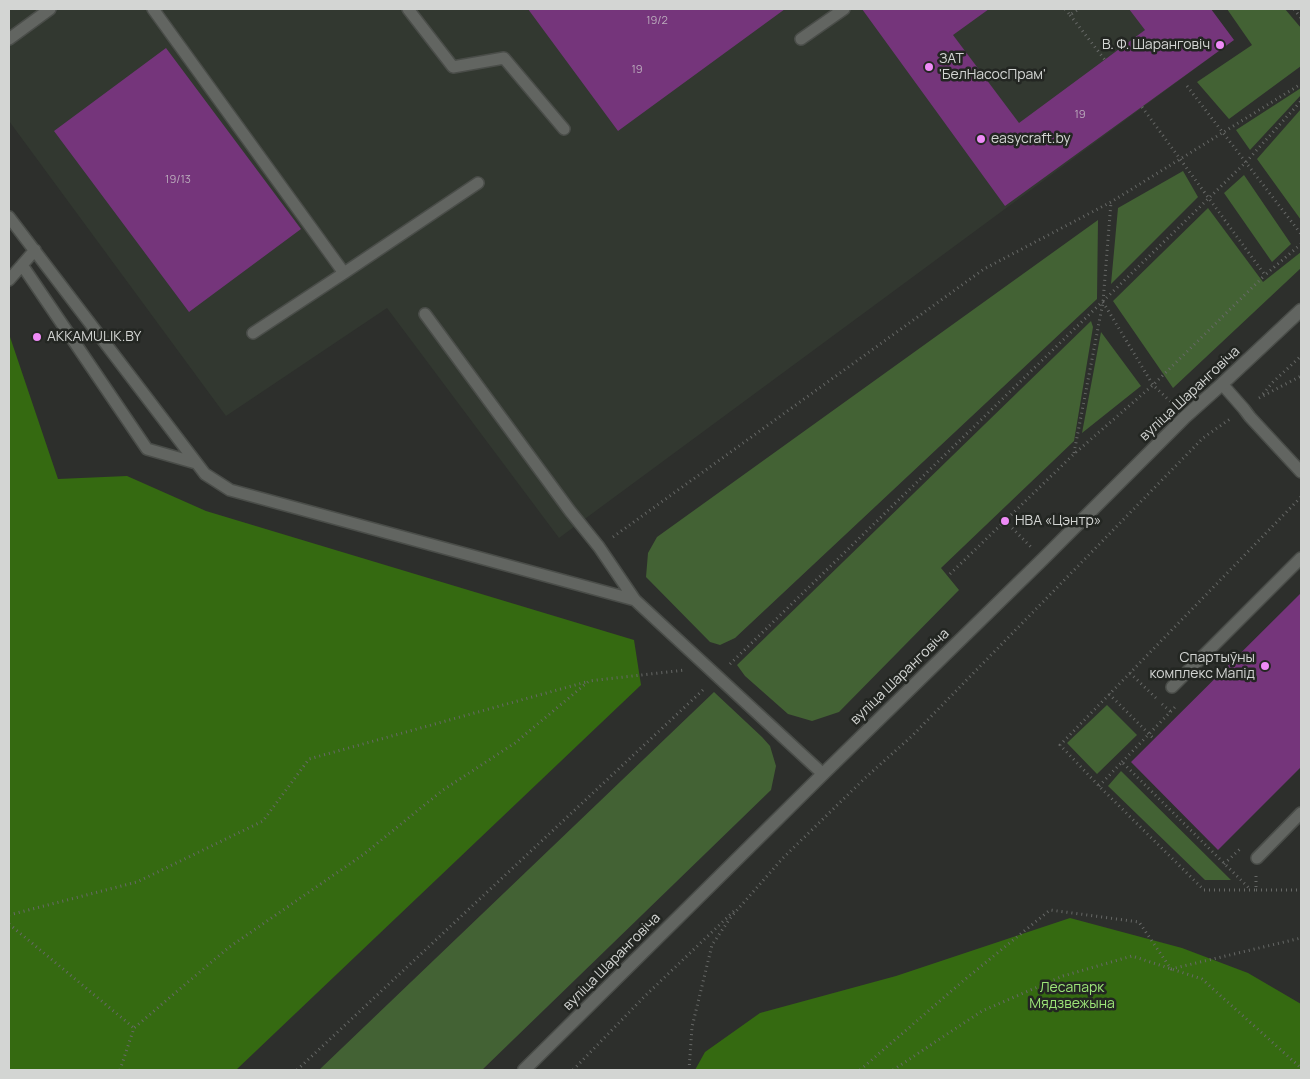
<!DOCTYPE html>
<meta charset="utf-8">
<style>
body{margin:0}
#map{position:relative;width:1310px;height:1079px;overflow:hidden;background:#2d2f2c;font-family:Manrope,sans-serif}
canvas{display:block}
.frame{position:absolute;inset:0;border:10px solid #d3d5d3;pointer-events:none}
</style>
<div id="map">
<canvas width="1310" height="1079"></canvas>
<div class="frame"></div>
</div>
<script>
const ctx = document.querySelector('canvas').getContext('2d');
ctx.lineJoin = 'round';
function fillPath(path, color) { ctx.fillStyle = color; ctx.fill(path, 'evenodd'); }
const shape = rows => new Path2D(rows.map(r => 'M' + r).join(''));
function trace(path, color, width, dash) { ctx.strokeStyle = color; ctx.lineWidth = width; ctx.lineCap = dash ? 'butt' : 'round'; ctx.setLineDash(dash || []); ctx.stroke(path); }
function write(font, color, halo, rows, align = 'center') {
  ctx.font = font + ' Manrope,sans-serif'; ctx.lineWidth = 5; ctx.setLineDash([]); ctx.textBaseline = 'middle'; ctx.strokeStyle = halo; ctx.fillStyle = color; for (const [text, x, y, turn = 0] of rows) {
    ctx.save(); ctx.translate(x, y); ctx.rotate((+turn || 0) * Math.PI / 180); ctx.textAlign = isNaN(turn) ? turn : align; if (halo) ctx.strokeText(text, 0, 0); ctx.fillText(text, 0, 0); ctx.restore();
  }
}
fillPath(shape([
 [9,9,1211,9,1234,40,559,538,387,308,226,416,9,121]
]), '#323830');
fillPath(shape([
 [1227,9,1285,9,1301,28,1301,66,1229,119,1197,82,1252,45],
 [1301,88,1301,95,1250,150,1236,130],
 [1301,109,1301,220,1257,159],
 [1183,171,1198,197,1111,284,1118,208],
 [1244,175,1291,244,1272,262,1224,193],
 [1208,208,1263,282,1301,252,1301,268,1173,388,1113,301],
 [1098,220,1097,299,735,638,720,645,710,642,646,577,648,553,657,537],
 [1091,321,1093,327,1074,441,941,568,959,590,839,712,812,721,788,714,745,676,737,665],
 [1101,332,1141,386,1082,433],
 [714,692,762,737,770,746,776,766,771,790,482,1070,319,1070],
 [1107,705,1137,735,1097,774,1067,743],
 [1121,771,1231,880,1205,880,1108,786]
]), '#436234');
fillPath(shape([
 [9,334,58,479,127,476,206,511,634,640,641,685,236,1070,9,1070],
 [1070,918,1182,948,1248,973,1301,1004,1301,1070,695,1070,705,1052,760,1013,896,976]
]), '#356a11');
fillPath(shape([
 [528,9,785,9,618,131],
 [862,9,989,9,953,35,1019,123,1145,30,1129,9,1211,9,1234,40,1005,206],
 [166,48,301,229,189,312,54,131],
 [1301,593,1301,767,1218,850,1131,762]
]), '#75357b');
const lane = shape([
 [153,9,344,273,253,333],
 [408,9,453,67,504,58,564,129],
 [9,39,50,9],
 [801,39,844,9],
 [9,217,205,474,230,490,635,600,823,774],
 [22,265,147,449,196,463],
 [344,273,478,183],
 [9,280,35,250],
 [425,314,570,511,599,547,635,600],
 [1222,384,1244,409,1250,417,1301,472],
 [1172,687,1301,558],
 [1257,858,1301,813]
]);
const secondary = shape([
 [524,1070,823,774,1043,559,1185,417,1222,384,1301,310]
]);
trace(lane, '#4a4d49', 14);
trace(secondary, '#4a4d49', 15);
trace(shape([
 [1065,9,1070,15,1079,9],
 [1294,9,1301,18],
 [1070,15,1105,60],
 [1187,86,1301,234],
 [1142,107,1265,275,1301,244],
 [1103,302,1153,385,1173,404],
 [1263,394,1273,382,1301,356],
 [1259,398,1301,376],
 [1074,453,1103,302,1111,202],
 [1005,521,1031,547],
 [613,537,984,269,1111,202,1301,84],
 [950,574,1074,454,1153,385,1265,275],
 [730,664,1209,198,1246,162,1301,101],
 [1130,673,1156,698],
 [1109,694,1154,739],
 [1162,704,1171,712],
 [1122,762,1177,705],
 [1099,786,1122,762,1250,889],
 [1224,864,1240,849],
 [1256,876,1256,890,1204,890,1099,786,1060,745,1301,497],
 [1256,890,1301,890],
 [9,915,137,882,263,821,309,759,586,682],
 [9,924,134,1028],
 [120,1070,134,1028,228,948,364,854,443,790,515,743,589,681,685,670],
 [297,1070,704,689],
 [573,1070,645,996,734,911],
 [689,1070,692,1027,712,945,731,917,782,859,865,778,912,736,1203,438,1230,419],
 [860,1070,963,981,1050,910,1139,922,1171,969,1301,938],
 [893,1070,982,1011,1063,976,1132,956,1202,979,1301,1068]
]), '#676967', 3, [1, 4]);
trace(lane, '#626561', 11);
trace(secondary, '#626561', 12);
for (const [x, y, r, color] of [
 [1220,45,5,"#ef8bf7"],
 [929,67,5,"#ef8bf7"],
 [981,139,5,"#ef8bf7"],
 [37,337,5,"#ef8bf7"],
 [1005,521,5,"#ef8bf7"],
 [1265,666,5,"#ef8bf7"]
]) { const dot = new Path2D(); dot.arc(x, y, r, 0, 2 * Math.PI); ctx.fillStyle = color; ctx.fill(dot); trace(dot, '#232622', 2); }
write('11px', '#bcadbd', null, [
 ["19/2",657,21],
 ["19",637,70],
 ["19",1080,115],
 ["19/13",178,180]
]);
write('14px', '#d3d5d3', '#232622', [
 ["В. Ф. Шаранговіч",1210,45,"right"],
 ["ЗАТ",939,59],
 ["'БелНасосПрам'",939,75],
 ["easycraft.by",991,139],
 ["AKKAMULIK.BY",47,337],
 ["НВА «Цэнтр»",1015,521],
 ["Спартыўны",1255,658,"right"],
 ["комплекс Мапід",1255,674,"right"]
], 'left');
write('14px', '#d3d5d3', '#232622', [
 ["вуліца Шаранговіча",1190,394,-43],
 ["вуліца Шаранговіча",900,677,-44],
 ["вуліца Шаранговіча",612,962,-45]
]);
write('14px', '#9de679', '#232622', [
 ["Лесапарк",1072,988],
 ["Мядзвежына",1072,1004]
]);
</script>
